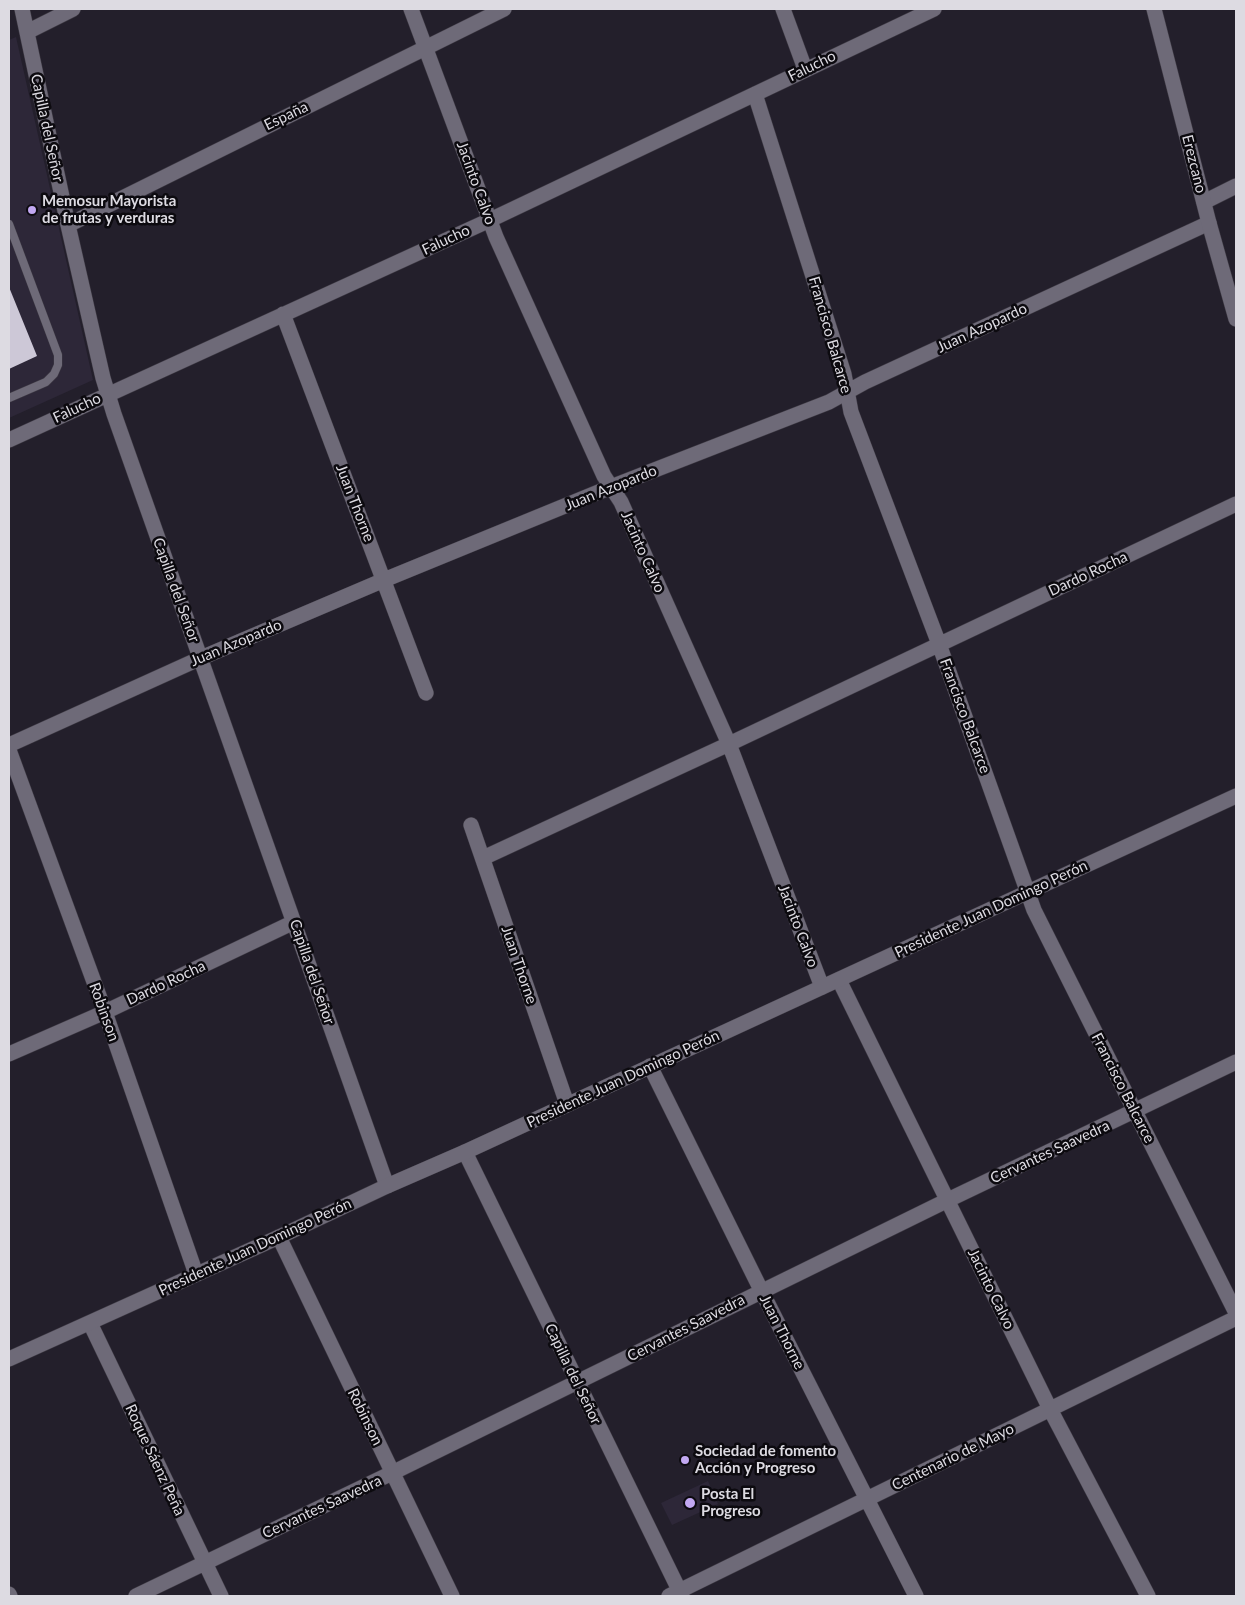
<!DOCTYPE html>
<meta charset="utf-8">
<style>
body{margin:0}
#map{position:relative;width:1245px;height:1605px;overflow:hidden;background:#231f2b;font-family:Lato,sans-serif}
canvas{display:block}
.frame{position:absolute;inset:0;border:10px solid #dddbe2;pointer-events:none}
</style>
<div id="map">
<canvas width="1245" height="1605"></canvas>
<div class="frame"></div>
</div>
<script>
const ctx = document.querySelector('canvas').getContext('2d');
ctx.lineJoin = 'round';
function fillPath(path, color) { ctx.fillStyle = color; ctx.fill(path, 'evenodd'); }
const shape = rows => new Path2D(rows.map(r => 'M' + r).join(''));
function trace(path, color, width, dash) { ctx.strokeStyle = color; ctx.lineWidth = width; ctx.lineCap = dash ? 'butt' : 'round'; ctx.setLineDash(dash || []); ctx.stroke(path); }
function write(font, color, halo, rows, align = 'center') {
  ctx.font = font + ' Lato,sans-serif'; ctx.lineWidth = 5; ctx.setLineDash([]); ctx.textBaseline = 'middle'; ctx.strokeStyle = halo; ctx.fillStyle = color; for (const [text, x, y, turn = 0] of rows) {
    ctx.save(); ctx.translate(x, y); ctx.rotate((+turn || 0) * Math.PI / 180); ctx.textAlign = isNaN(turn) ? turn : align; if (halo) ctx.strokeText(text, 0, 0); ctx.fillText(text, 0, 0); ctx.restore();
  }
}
fillPath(shape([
 [16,37,93,380,9,418,9,40],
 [708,1481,718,1504,672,1525,661,1503]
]), '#2d2738');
fillPath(shape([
 [9,287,37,356,9,369]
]), '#cdc8d7');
const lane = shape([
 [9,224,58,355,58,365,54,374,46,382,9,398]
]);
const street = shape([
 [22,9,68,225,103,378,114,414,387,1186],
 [411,9,496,237,604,476,621,502,729,744,822,987],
 [783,9,805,69],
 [27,32,73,9],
 [755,94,844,374,851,412,939,644,1034,910,1236,1313],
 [1204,202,1236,186],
 [68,225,504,9],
 [283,314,426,693],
 [9,440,490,220,934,9],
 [9,745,201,658,384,580,611,487,829,402,865,382,1209,223],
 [9,750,105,1012,196,1274],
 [471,825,567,1104],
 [483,858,729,744,1236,504],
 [839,980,1050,1409,1148,1596],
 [9,1054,105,1012,294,922],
 [650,1066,761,1290,916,1596],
 [465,1152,682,1596],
 [279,1237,452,1596],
 [90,1323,221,1596],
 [9,1594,10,1596],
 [136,1596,392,1473,948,1200,1236,1062],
 [669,1596,1236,1318]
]);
const secondary = shape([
 [1154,9,1209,223,1236,319],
 [9,1359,279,1237,387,1186,465,1152,1236,796]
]);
trace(lane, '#3f3b45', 9);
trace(street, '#3f3b45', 16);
trace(secondary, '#3f3b45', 16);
trace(lane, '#6e6a78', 8);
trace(street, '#6e6a78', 15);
trace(secondary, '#6e6a78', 15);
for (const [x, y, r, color] of [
 [32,210,5,"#c2a8f2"],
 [685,1460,5,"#c2a8f2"],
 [690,1503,6,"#c2a8f2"]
]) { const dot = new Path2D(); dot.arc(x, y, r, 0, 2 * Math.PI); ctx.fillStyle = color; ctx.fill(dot); trace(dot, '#0c0a0f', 2); }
write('15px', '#dddbe2', '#0c0a0f', [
 ["Falucho",812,66,-26],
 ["España",286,116,-26],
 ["Capilla del Señor",47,128,78],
 ["Erezcano",1194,164,76],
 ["Jacinto Calvo",476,183,70],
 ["Falucho",446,240,-25],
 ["Juan Azopardo",982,328,-25],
 ["Francisco Balcarce",830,335,74],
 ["Falucho",77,408,-25],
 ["Juan Azopardo",611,488,-22],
 ["Juan Thorne",355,503,69],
 ["Jacinto Calvo",643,552,66],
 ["Dardo Rocha",1088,574,-25],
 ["Capilla del Señor",176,590,70],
 ["Juan Azopardo",236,643,-23],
 ["Francisco Balcarce",965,716,70],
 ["Presidente Juan Domingo Perón",991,909,-25],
 ["Jacinto Calvo",798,926,69],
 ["Juan Thorne",519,965,71],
 ["Capilla del Señor",312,972,71],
 ["Dardo Rocha",166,983,-25],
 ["Robinson",104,1012,70],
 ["Presidente Juan Domingo Perón",623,1079,-25],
 ["Francisco Balcarce",1123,1088,63],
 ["Cervantes Saavedra",1050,1152,-25],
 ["Presidente Juan Domingo Perón",255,1247,-25],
 ["Jacinto Calvo",991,1289,64],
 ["Cervantes Saavedra",686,1328,-27],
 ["Juan Thorne",782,1332,63],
 ["Capilla del Señor",573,1374,64],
 ["Robinson",365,1417,64],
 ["Centenario de Mayo",953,1457,-26],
 ["Roque Sáenz Peña",155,1460,65],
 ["Cervantes Saavedra",322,1507,-25]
]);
write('bold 15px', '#dddbe2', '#0c0a0f', [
 ["Memosur Mayorista",42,201],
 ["de frutas y verduras",42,218],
 ["Sociedad de fomento",695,1451],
 ["Acción y Progreso",695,1468],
 ["Posta El",701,1494],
 ["Progreso",701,1511]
], 'left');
</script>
